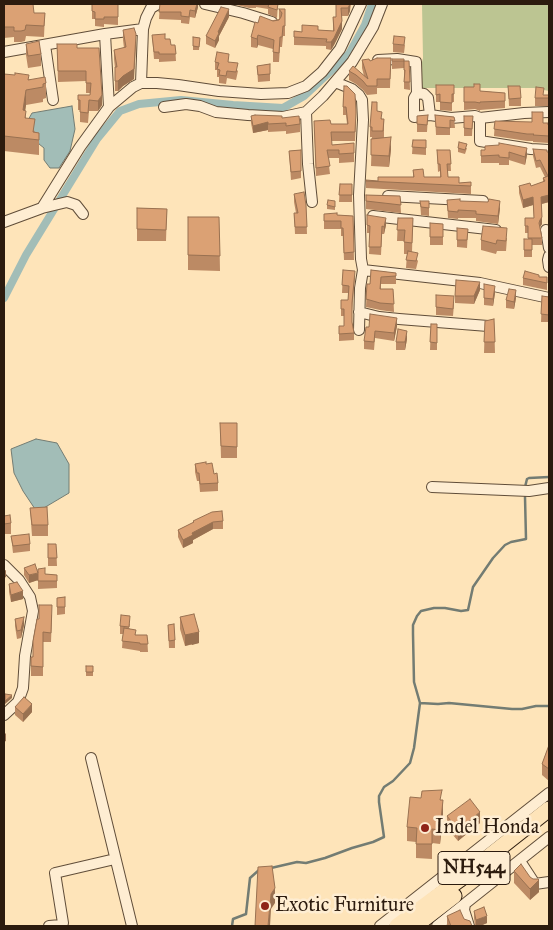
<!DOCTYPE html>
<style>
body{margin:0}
#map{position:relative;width:553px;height:930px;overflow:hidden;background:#fee4b9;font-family:"IM FELL Great Primer",serif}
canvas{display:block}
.frame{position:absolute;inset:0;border:5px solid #2c1b0e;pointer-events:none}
</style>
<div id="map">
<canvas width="553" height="930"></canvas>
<div class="frame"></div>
</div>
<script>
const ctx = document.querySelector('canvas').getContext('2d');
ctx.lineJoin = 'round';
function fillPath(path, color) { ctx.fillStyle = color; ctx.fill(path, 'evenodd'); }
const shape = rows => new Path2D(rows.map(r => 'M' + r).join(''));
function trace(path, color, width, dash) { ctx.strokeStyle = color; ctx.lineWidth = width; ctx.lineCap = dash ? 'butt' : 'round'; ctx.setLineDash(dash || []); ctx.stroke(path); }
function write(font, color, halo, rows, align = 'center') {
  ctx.font = font + ' "IM FELL Great Primer",serif'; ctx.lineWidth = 5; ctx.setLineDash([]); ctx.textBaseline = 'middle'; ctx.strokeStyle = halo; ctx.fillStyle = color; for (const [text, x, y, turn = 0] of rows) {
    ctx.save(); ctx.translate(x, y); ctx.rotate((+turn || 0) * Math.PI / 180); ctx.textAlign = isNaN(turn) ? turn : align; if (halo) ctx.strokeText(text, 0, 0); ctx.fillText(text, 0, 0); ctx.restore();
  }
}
fillPath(shape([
 [422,4,549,4,549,91,534,88,416,88,423,58]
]), '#bcc592');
const water = shape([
 [72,106,75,129,70,151,59,168,50,168,44,160,44,148,39,144,27,122,32,113,72,106],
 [36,439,57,443,69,464,69,493,37,512,23,491,14,473,11,449,36,439]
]);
fillPath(water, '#a2bdb7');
trace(water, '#737c73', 1);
trace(shape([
 [525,487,527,479,529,478,549,477],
 [420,703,438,704,449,703,512,709,522,709,536,706,549,706],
 [271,868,297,862,306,863,325,858,352,848,373,842,384,837,379,802,379,796,384,787,393,781,410,763,414,748,420,703,414,682,413,634,413,625,417,616,421,611,434,608,445,608,461,611,468,610,473,587,493,558,505,545,511,542,526,539,525,497],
 [232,926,233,919,246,914,250,878,259,870,261,870]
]), '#737c73', 2.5);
trace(shape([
 [4,298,26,255,97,139,120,111,139,104,181,100,233,105,283,108,304,96,349,54,365,25,372,4]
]), '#a2bdb7', 8);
const minor = shape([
 [205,4,243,13,272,22],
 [105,34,109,107],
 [45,45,53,100],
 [4,52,105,34,143,29,146,18,151,8,158,4],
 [378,60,397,59,416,62,417,93,414,98,414,117,430,115,451,118,475,116,480,118,524,113,549,112],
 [335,82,352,89,359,95,362,100,363,120,359,195,361,259,363,270,360,288,359,330],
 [141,83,143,29],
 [417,93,424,94,428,98,430,115],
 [164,107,186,104,200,106,216,112,248,115,283,117,306,112,323,96,352,62,373,27,382,4],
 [306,112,308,164,312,202],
 [480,118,480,141,531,149,549,150],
 [388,196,483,201],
 [42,208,80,147,109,107,133,87,141,83,157,83,178,85,219,91,261,94,288,93,306,86,322,72,340,49,361,4],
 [373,216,496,230],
 [4,222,42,208,67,202,76,205,83,214],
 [546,230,549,248],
 [549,256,548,260,549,267],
 [363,270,480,283,549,298],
 [359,312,379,317,399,319,488,326],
 [432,487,529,491,549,488],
 [4,565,19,580,30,597,33,611,25,656,23,688,18,702,4,715],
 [91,758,132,926],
 [520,861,535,884,549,882],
 [465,904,464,910,469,926],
 [49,926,61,925,63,923,55,873,115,859],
 [380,926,549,793],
 [437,926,549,837]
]);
const highway = shape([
 [397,926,459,880,549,809],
 [415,926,454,896]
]);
trace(minor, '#604d39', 12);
trace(highway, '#2c1b0e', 17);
trace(minor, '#feedd2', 10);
trace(highway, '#fee4b9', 15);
fillPath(shape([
 [4,4,34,13,45,13,44,37,26,36,25,41,21,42,14,42,14,37,4,38],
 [92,4,118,4,118,25,104,24,104,27,95,26,95,19,92,19],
 [160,4,198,4,198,7,195,18,190,17,189,24,181,23,181,20,159,19],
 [233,4,278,4,277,18,268,14,268,9,256,7,256,8,249,8],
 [336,4,351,4,350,11,348,16,342,16,342,29,334,45,331,50,326,49,326,46,294,45,294,31,302,32,318,30,333,31,333,17,336,17],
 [279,9,285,9,285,36,283,36,282,47,280,47,279,62,273,62,273,49,258,45,257,48,251,47,251,37,258,23,279,19],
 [229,17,219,36,219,40,215,48,206,44,206,36],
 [123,30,134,79,123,86,118,91,115,91,115,68,114,59,114,50,124,48,123,40],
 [152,35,165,39,171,45,175,45,176,61,159,62,159,59,154,59],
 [193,37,200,38,199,50,193,50],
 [26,44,41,54,41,66,28,68,26,55],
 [57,44,77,48,102,105,98,111,89,111,88,123,80,122,80,110,78,110,78,95,90,95,90,93,86,93,86,81,58,82],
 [393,44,405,45,404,53,393,52],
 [391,58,390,88,377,88,377,94,367,95,363,90,356,84,349,80,349,71,364,76,362,68,362,60,370,61],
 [392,59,404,59,404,68,392,69],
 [404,61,409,61,410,90,404,89],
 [215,62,229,62,238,71,236,80,227,78,226,84,219,83,219,77,217,77,217,70,215,70],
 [270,64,270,81,258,82,257,66],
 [4,74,46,83,46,98,43,99,43,102,26,105,25,111,26,118,35,132,39,133,39,155,4,151],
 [436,85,454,85,454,102,452,102,452,111,440,110,440,102,436,102],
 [508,86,521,98,521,106,509,106],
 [464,87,480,91,505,93,505,108,480,110,480,111,475,109,464,110],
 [544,95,549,95,549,106,535,106,535,98],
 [343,97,356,120,355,141,331,141,332,145,354,143,354,162,339,163,339,158,328,158,330,174,316,176,314,121,331,124,347,124,346,115,343,115],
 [377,111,382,119,384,119,384,138,391,149,389,167,371,166,372,137,370,137,370,127],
 [428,115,427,132,417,132,417,116],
 [435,115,454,117,455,128,450,128,450,135,436,135],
 [251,116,282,118,300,124,300,132,286,134,286,131,268,132,268,130,253,133,251,123],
 [464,116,473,116,472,136,464,136],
 [495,121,543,123,549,126,549,143,533,142,533,141,527,141,494,136],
 [413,140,426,140,426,155,412,154],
 [485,146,527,155,525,165,509,160,509,165,499,165,499,163,481,163,481,150,485,150],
 [458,148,467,148,465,154,458,152],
 [533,149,547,152,549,155,549,202,542,204,542,224,540,227,542,238,542,245,532,245,532,257,524,257,524,239,528,239,528,233,525,233,525,218,534,218,533,205,523,208,519,193,519,186,531,186,543,182,543,178,545,177,540,167,536,168,533,156],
 [301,150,301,178,291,180,289,151],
 [437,150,450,150,451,171,448,171,448,177,459,183,471,182,471,194,366,188,366,180,378,181,413,177,413,170,424,177,440,177,440,171,438,172],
 [340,184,352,184,352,202,339,202],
 [294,194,306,205,307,234,295,234,294,213,296,213,294,202],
 [366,195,400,196,401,213,366,209],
 [447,200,460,201,500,208,498,224,476,221,476,218,458,218,458,219,448,218],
 [420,201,429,201,429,216,421,215],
 [327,205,335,207,335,210,327,209],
 [137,208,167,209,166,241,137,241],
 [324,214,353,216,354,260,344,260,343,236,341,236,341,229,324,229],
 [367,215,386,225,384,234,382,234,381,255,369,254,370,233,367,233],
 [188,217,219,217,220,271,188,270],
 [398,218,413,218,412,252,418,261,416,269,406,268,407,254,404,254,404,241,397,241],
 [430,223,443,224,443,245,430,245],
 [468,229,467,248,457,247,457,240],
 [507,238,506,251,497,251,496,254,481,250,481,240],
 [343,270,355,278,352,311,352,323,354,333,354,340,339,341,339,326,344,326,344,316,341,316,341,300,348,300,348,293,342,293],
 [371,270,396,273,396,284,381,284,381,289,393,289,394,312,380,310,366,307,367,284,370,284],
 [539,277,547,277,547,290,523,285,523,278],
 [484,284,495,293,493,306,484,305],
 [480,290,474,304,455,303,455,296],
 [542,296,549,297,549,322,541,322],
 [516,298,514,309,506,308,506,300],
 [454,304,453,316,436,315,436,307],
 [494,319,495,353,484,353,485,321],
 [431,324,437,324,437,350,430,350],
 [397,326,394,341,375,338,374,350,364,349,364,341,369,327],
 [407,339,405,350,396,350,396,342],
 [220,423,237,423,237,458,221,458],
 [195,464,206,464,214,474,218,483,218,491,200,492,199,481,197,481,195,472],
 [30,508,48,525,48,536,32,536],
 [4,516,11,523,11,534,4,534],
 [193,521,223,521,223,529,213,529,193,540,193,543,183,548,178,537,178,530,193,523],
 [11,536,30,544,30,551,13,553],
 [48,544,56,544,57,566,48,566],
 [24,568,38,580,29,583,24,575],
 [38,569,45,574,57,575,57,588,38,589],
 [9,584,23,599,11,602,9,592],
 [65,597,65,614,57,615,57,598],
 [52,615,51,642,43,642,43,676,31,676,31,666,39,619],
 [180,617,199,632,199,643,185,646,180,629],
 [15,619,24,625,21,638,17,639,15,626],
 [130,624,129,628,136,635,147,635,148,652,140,652,140,651,122,648,123,634,120,634,120,626],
 [168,625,175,640,175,648,169,648],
 [86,666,93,666,93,676,86,676],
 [15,707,32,712,23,722,15,715],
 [549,745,549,781,542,775,542,764],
 [442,800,443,815,440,844,432,843,432,859,416,858,416,842,407,841,407,827],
 [447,816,480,823,458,841,447,828],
 [514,871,539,892,530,900,514,883],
 [474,911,487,923,480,926,475,926,474,918],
 [447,916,464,919,472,926,447,926]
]), '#bc8a64');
fillPath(shape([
 [197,4,198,4,198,7,195,18,195,11],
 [350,4,350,11,348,16,348,8],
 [229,9,229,17,219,36,219,40,215,48,215,41,218,32],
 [342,21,342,29,334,45,331,50,331,42],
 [258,35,258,45,257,48,257,39],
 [136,43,134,79,123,86,118,91,118,81],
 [26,90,26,105,23,125,23,110],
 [102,95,102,105,98,111,98,101],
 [268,122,268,130,253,133,253,126],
 [391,137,391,149,389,167,389,156],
 [527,148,527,155,525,165,525,157],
 [549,195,549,202,541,204,541,197],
 [533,197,533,205,523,208,523,200],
 [500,201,500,208,498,224,498,216],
 [542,217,542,224,540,227,540,220],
 [386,218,386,225,384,234,384,227],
 [480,282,480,290,474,304,474,296],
 [495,286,495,293,493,306,493,299],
 [516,290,516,298,514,309,514,302],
 [397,318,397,326,394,341,394,333],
 [407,331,407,339,405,350,405,342],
 [213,522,213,529,193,540,193,543,183,548,183,540,192,533],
 [6,570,6,577,4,578,4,571],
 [38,573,38,580,29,583,29,575],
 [23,591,23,599,11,602,11,595],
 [24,617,24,625,21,638,21,630],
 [199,632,199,643,192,645,192,634],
 [192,633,192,644,185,646,185,635],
 [12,695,12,698,5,704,5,701],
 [32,704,32,712,23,722,23,714],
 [6,733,6,741,4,742,4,735],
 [443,800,443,815,440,844,440,830],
 [480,812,480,823,458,841,458,830],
 [539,880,539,892,530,900,530,889],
 [275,888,275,903,271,909,270,926,268,926,271,894],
 [487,916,487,923,480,926,476,926,476,920]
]), '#997151');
const building = shape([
 [4,4,33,4,34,13,45,13,44,26,26,25,25,30,21,31,14,31,14,27,4,27,4,4],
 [92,4,118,4,118,17,104,17,104,19,95,19,95,12,92,11,92,4],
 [160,4,197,4,195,11,190,10,189,17,181,16,181,12,159,12,160,4],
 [269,4,278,4,277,10,268,7,269,4],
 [336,4,350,4,348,8,341,8,342,21,334,38,331,42,326,42,327,39,294,37,294,31,302,32,302,25,318,26,318,30,334,31,333,17,336,17,336,4],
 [221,7,229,9,218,32,219,33,215,41,206,36,221,7],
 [279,9,285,9,285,26,283,26,282,37,280,37,279,53,273,52,274,40,258,35,257,39,251,37,255,22,258,23,260,16,273,21,279,20,281,17,282,13,279,9],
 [134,28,136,34,134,69,123,76,118,81,115,81,115,67,117,67,114,50,126,47,123,30,134,28],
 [165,34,165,39,170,39,171,45,175,45,176,54,159,54,159,52,154,52,152,35,165,34],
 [394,36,405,37,404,45,393,44,394,36],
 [193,37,200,38,199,47,193,46,193,37],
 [39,41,41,54,28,56,26,44,39,41],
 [57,44,77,44,77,48,99,48,102,95,98,101,89,100,88,113,80,112,80,100,78,100,78,95,90,95,91,83,86,83,86,71,58,71,57,44],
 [217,52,229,54,228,62,238,63,236,72,227,71,226,76,219,75,220,70,217,69,219,63,215,62,217,52],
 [377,58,391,58,390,79,377,79,377,86,367,86,363,81,356,75,349,71,353,66,368,79,362,60,369,59,370,61,377,58],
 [392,59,404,59,404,61,392,61,392,59],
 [404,61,409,61,410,82,404,82,405,70,404,70,404,61],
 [270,64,270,74,258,75,257,66,270,64],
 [15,73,29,75,28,80,45,77,46,83,43,84,43,87,26,90,23,110,26,111,25,118,35,119,33,132,39,133,39,140,4,136,4,74,15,75,15,73],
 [474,84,480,84,480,91,505,93,505,101,480,102,480,103,475,102,464,102,464,87,474,87,474,84],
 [436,85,454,85,454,94,452,94,452,103,440,102,440,94,436,95,436,85],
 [344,86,347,86,355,94,356,112,355,132,331,132,332,145,354,143,354,153,339,154,339,150,327,150,330,166,316,168,314,121,330,120,331,124,348,124,346,107,343,107,344,86],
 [508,86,520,86,521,98,509,99,508,86],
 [536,87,544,88,543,95,549,95,549,98,535,98,536,87],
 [372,102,377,102,377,111,382,112,381,119,384,119,383,131,372,131,372,127,370,127,372,102],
 [532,112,543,112,543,123,548,123,548,125,549,126,549,136,533,135,534,134,527,134,494,129,495,121,532,122,532,112],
 [255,115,282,116,282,118,299,116,300,124,286,126,286,123,268,124,268,122,253,126,251,116,255,115],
 [428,115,427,125,417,124,417,116,428,115],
 [435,115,454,117,455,121,450,120,450,128,436,127,435,115],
 [464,116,473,116,472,129,464,128,464,116],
 [391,137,389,156,371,155,371,139,391,137],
 [413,140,426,140,426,148,412,147,413,140],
 [459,142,467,144,465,150,458,148,459,142],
 [499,143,527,148,525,157,509,152,509,158,499,157,499,155,481,156,481,150,485,150,485,146,499,145,499,143],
 [533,149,547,150,547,152,549,152,549,195,541,197,542,217,540,220,539,223,542,238,528,238,528,226,525,226,525,218,534,218,533,197,523,200,519,186,530,183,531,186,545,181,543,178,548,176,540,160,536,161,533,149],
 [301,150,301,171,291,172,289,151,301,150],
 [437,150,450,150,451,164,447,164,448,177,459,177,459,183,471,182,471,186,366,181,366,180,378,181,378,177,414,177,413,170,423,169,424,177,441,177,440,164,438,164,437,150],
 [340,184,352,184,352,195,339,195,340,184],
 [304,192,306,205,307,227,295,227,294,213,298,213,294,194,304,192],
 [366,195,400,196,401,205,366,201,366,195],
 [460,199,460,201,488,202,489,199,500,201,498,216,476,214,476,211,458,210,458,212,448,211,447,200,460,199],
 [328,200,335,201,335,207,327,205,328,200],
 [420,201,429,201,429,208,421,207,420,201],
 [137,208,167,209,166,230,137,229,137,208],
 [337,213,337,215,353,216,354,252,344,253,343,228,341,228,341,221,324,221,324,214,337,213],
 [367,215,386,218,384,227,382,226,381,247,369,247,370,226,367,225,367,215],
 [188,217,219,217,220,256,188,255,188,217],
 [398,218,413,218,412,243,404,242,405,230,397,230,398,218],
 [430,223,443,224,443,237,430,237,430,223],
 [483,226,507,228,506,241,497,240,496,244,481,240,483,226],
 [457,228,468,229,467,240,457,240,457,228],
 [524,239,532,239,532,250,524,250,524,239],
 [408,251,418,253,416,261,406,260,408,251],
 [343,270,355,271,352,303,352,322,354,333,339,334,339,326,344,326,344,309,341,309,341,300,348,300,349,286,342,285,343,270],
 [371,270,396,273,396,276,381,277,380,289,393,289,394,304,380,303,366,299,367,284,370,284,371,270],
 [525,271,539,275,539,277,547,277,547,283,523,278,525,271],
 [456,280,480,282,474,296,455,296,456,280],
 [484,284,495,286,493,299,484,298,484,284],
 [509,289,516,290,514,302,506,300,509,289],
 [436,295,454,296,453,309,436,307,436,295],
 [542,296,549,297,549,315,541,314,542,296],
 [370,314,397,318,394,333,375,331,374,342,364,341,366,327,369,327,370,314],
 [494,319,495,342,484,342,485,321,494,319],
 [431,324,437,324,437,343,430,342,431,324],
 [398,329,407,331,405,342,396,342,398,329],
 [220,423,237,423,237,447,221,446,220,423],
 [206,462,206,464,212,463,214,474,217,473,218,483,200,484,199,473,197,473,195,464,206,462],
 [47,507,48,525,32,525,30,508,47,507],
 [222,511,223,521,213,522,192,533,193,535,183,540,178,530,194,522,193,521,212,512,222,511],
 [10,515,11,523,4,524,4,516,10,515],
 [29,534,30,544,13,546,11,536,29,534],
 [48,544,56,544,57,558,48,558,48,544],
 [35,564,38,573,29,575,24,568,35,564],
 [45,568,45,574,57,575,57,581,38,581,38,569,45,568],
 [17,582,23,591,11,595,9,584,17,582],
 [65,597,65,607,57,607,57,598,65,597],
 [39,605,52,605,51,633,43,632,43,667,31,666,31,657,33,657,33,641,37,619,39,619,39,605],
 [194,614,199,632,185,635,180,617,194,614],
 [121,615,130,616,129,627,120,626,121,615],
 [24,617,21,630,17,631,15,619,24,617],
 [174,624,175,640,169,641,168,625,174,624],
 [124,628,136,630,135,635,147,635,148,644,140,644,140,643,122,641,124,628],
 [86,666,93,666,93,672,86,672,86,666],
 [5,694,12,695,5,701,5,694],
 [24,697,32,704,23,714,15,707,24,697],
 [549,745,549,769,542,764,549,745],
 [442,790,440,800,443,800,440,830,432,829,432,844,416,844,417,828,407,827,410,797,421,798,422,791,442,790],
 [470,799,480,812,458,830,447,816,470,799],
 [521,864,530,877,533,879,538,879,539,880,530,889,514,871,521,864],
 [272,866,275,888,271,894,268,926,255,926,258,867,272,866],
 [484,907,487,916,476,920,474,911,484,907],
 [460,910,464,919,470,921,472,926,451,926,447,916,460,910]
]);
fillPath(building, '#dba174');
trace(building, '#997151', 1);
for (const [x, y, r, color] of [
 [425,828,5,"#8f2418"],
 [265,906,5,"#8f2418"]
]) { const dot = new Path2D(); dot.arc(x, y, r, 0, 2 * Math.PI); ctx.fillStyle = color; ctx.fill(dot); trace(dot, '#feedd2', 2); }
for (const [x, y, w] of [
 [474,868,72]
]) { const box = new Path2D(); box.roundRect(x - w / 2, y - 16.5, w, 33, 4); ctx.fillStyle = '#feedd2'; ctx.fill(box); trace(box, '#2c1b0e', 1); }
write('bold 19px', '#2c1b0e', null, [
 ["NH544",474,868]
]);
write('20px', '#2c1b0e', '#feedd2', [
 ["Indel Honda",435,828],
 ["Exotic Furniture",275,906]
], 'left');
</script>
